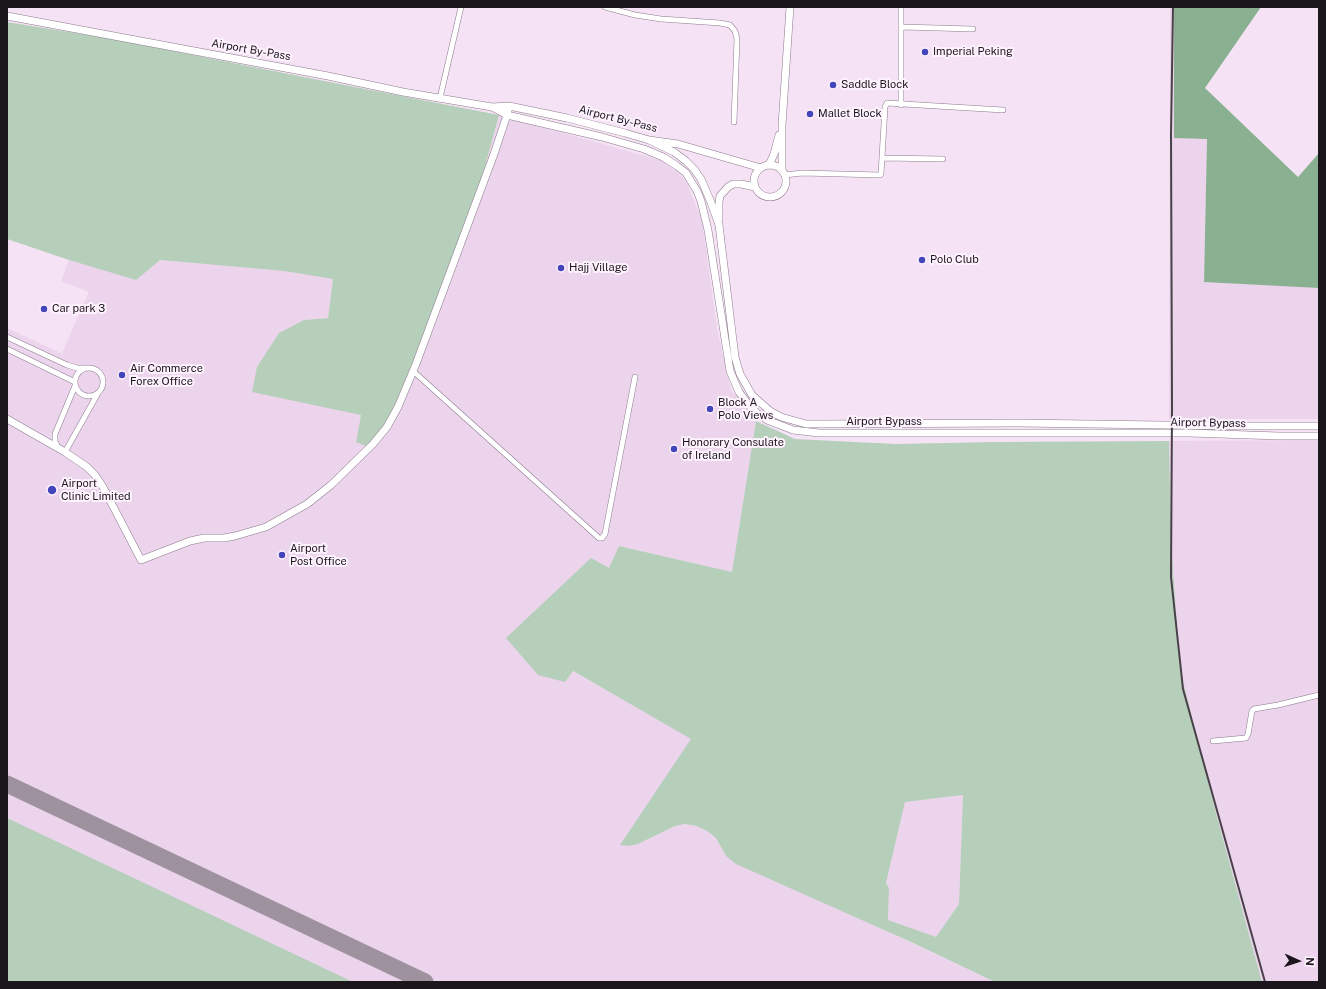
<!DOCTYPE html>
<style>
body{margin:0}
#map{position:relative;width:1326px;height:989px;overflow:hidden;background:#f5e3f5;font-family:"Public Sans",sans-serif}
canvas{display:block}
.frame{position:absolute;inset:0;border:8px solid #1b151c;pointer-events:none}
.north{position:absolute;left:1278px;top:941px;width:40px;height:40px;-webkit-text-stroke:3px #fef3fe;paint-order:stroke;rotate:93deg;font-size:11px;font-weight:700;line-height:16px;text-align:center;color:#1b151c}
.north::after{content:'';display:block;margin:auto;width:14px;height:18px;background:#1b151c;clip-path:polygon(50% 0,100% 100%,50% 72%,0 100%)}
</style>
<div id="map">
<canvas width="1326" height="989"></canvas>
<div class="frame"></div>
<div class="north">N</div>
</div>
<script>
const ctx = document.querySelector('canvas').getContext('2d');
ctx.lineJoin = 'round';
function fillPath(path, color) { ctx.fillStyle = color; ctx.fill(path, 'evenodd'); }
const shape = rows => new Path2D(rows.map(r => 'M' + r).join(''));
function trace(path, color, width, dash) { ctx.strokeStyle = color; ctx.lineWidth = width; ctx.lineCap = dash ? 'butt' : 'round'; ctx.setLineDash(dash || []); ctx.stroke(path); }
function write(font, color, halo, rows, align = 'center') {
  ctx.font = font + ' "Public Sans",sans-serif'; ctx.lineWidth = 4; ctx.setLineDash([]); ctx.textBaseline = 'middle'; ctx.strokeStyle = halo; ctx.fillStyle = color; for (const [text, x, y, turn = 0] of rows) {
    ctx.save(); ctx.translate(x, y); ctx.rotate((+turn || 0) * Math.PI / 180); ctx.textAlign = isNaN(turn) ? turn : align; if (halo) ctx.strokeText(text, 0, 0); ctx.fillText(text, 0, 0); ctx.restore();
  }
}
fillPath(shape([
 [1170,7,1174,7,1174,138,1207,139,1204,281,1319,288,1319,419,1169,419],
 [499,115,663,161,685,179,702,220,717,328,731,390,756,421,732,572,619,546,572,671,692,739,621,845,638,844,675,826,685,824,697,826,707,831,716,838,726,856,995,982,7,982,7,328,67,356,62,353,89,292,61,281,69,260,136,279,160,260,284,271,333,279,328,318,304,320,361,415,356,442,471,218],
 [1319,440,1319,982,1262,982,1217,817,1180,669,1171,538,1169,441],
 [963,795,959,904,936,938,888,920,889,888,886,883,905,802]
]), '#ebd4ec');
fillPath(shape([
 [7,22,112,39,309,78,499,115,471,218,405,387,381,430,366,446,356,442,361,415,252,392,257,367,279,333,304,320,328,318,333,279,284,271,160,260,136,280,69,260,7,239],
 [756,421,795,439,895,444,996,442,1169,441,1171,538,1180,669,1217,817,1262,982,995,982,911,942,736,864,726,856,716,838,707,831,697,826,685,824,675,826,638,844,629,846,620,845,691,739,573,671,565,682,538,675,506,638,591,558,609,568,619,546,732,572],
 [963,795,959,904,936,937,888,920,889,888,886,883,905,802],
 [7,818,178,899,353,982,7,982]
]), '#b5cfba');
fillPath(shape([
 [1174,7,1261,7,1205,88,1298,177,1319,153,1319,288,1204,282,1207,139,1174,138]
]), '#89b091');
trace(shape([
 [7,784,425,982]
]), '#9f929f', 17);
const street = shape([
 [605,7,635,15,661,19,720,23,730,25,735,31,737,39,734,122],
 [902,27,973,29],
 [440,98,461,7],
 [901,105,901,7],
 [882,158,943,159],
 [785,175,802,173,880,175,881,174,885,107,887,103,1003,110],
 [7,337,67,365,77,368,86,368],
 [7,349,75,382],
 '75 382a14 14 0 1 1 28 0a14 14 0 1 1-28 0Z',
 [413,371,599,538,602,538,605,534,635,377],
 [58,448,55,441,55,434,75,386],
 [65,452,97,395],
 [1213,741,1246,738,1248,734,1252,711,1254,709,1278,705,1319,695]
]);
const secondary = shape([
 [7,16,328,76,403,92,492,107,509,106,567,118,625,133,649,140,678,144,761,168],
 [492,107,507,115,602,137,644,149,663,157,677,166,686,173,697,191,701,201,708,230,730,371,739,392,748,404,757,413,767,420,793,430,819,433,1190,433,1279,436,1319,436],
 [649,140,674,152,686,161,694,169,701,179,710,200,719,225,735,357,740,374,752,395,770,411,781,417,806,424,823,424,1018,423,1235,426,1319,426],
 [769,165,774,154,779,135],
 '754 181a16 16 0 1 1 32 0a16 16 0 1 1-32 0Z',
 [782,170,782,125,790,7],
 [719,219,719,202,720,196,728,187,733,184,741,184,755,187],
 [7,419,65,452,87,467,95,475,103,487,141,560,190,541,204,538,224,538,235,536,266,527,307,504,331,485,373,444,387,427,398,407,416,364,494,154,507,115,509,106]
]);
trace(street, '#8b7b8b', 6);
trace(secondary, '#8b7b8b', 8);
trace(street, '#fff', 5);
trace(secondary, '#fff', 7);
trace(shape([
 [1173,7,1171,134,1172,408,1171,577,1183,689,1265,982]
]), '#494049', 2);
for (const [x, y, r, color] of [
 [925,52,4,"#4445ba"],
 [833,85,4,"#4445ba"],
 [810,114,4,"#4445ba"],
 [922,260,4,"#4445ba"],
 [561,268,4,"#4445ba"],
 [44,309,4,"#4445ba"],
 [122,375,4,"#4445ba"],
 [710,409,4,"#4445ba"],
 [674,449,4,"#4445ba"],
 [52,490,5,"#4445ba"],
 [282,555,4,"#4445ba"]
]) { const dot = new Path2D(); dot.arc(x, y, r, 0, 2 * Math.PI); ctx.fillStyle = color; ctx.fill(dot); trace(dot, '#fef3fe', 1.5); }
write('11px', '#1b151c', '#fef3fe', [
 ["Airport By-Pass",251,50,10],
 ["Airport By-Pass",618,119,14],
 ["Airport Bypass",884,422],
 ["Airport Bypass",1208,423,1]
]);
write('11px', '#1b151c', '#fef3fe', [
 ["Imperial Peking",933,52],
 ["Saddle Block",841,85],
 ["Mallet Block",818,114],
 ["Polo Club",930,260],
 ["Hajj Village",569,268],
 ["Car park 3",52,309],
 ["Air Commerce",130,369],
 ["Forex Office",130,382],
 ["Block A",718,403],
 ["Polo Views",718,416],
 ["Honorary Consulate",682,443],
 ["of Ireland",682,456],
 ["Airport",61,484],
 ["Clinic Limited",61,497],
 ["Airport",290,549],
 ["Post Office",290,562]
], 'left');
</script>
